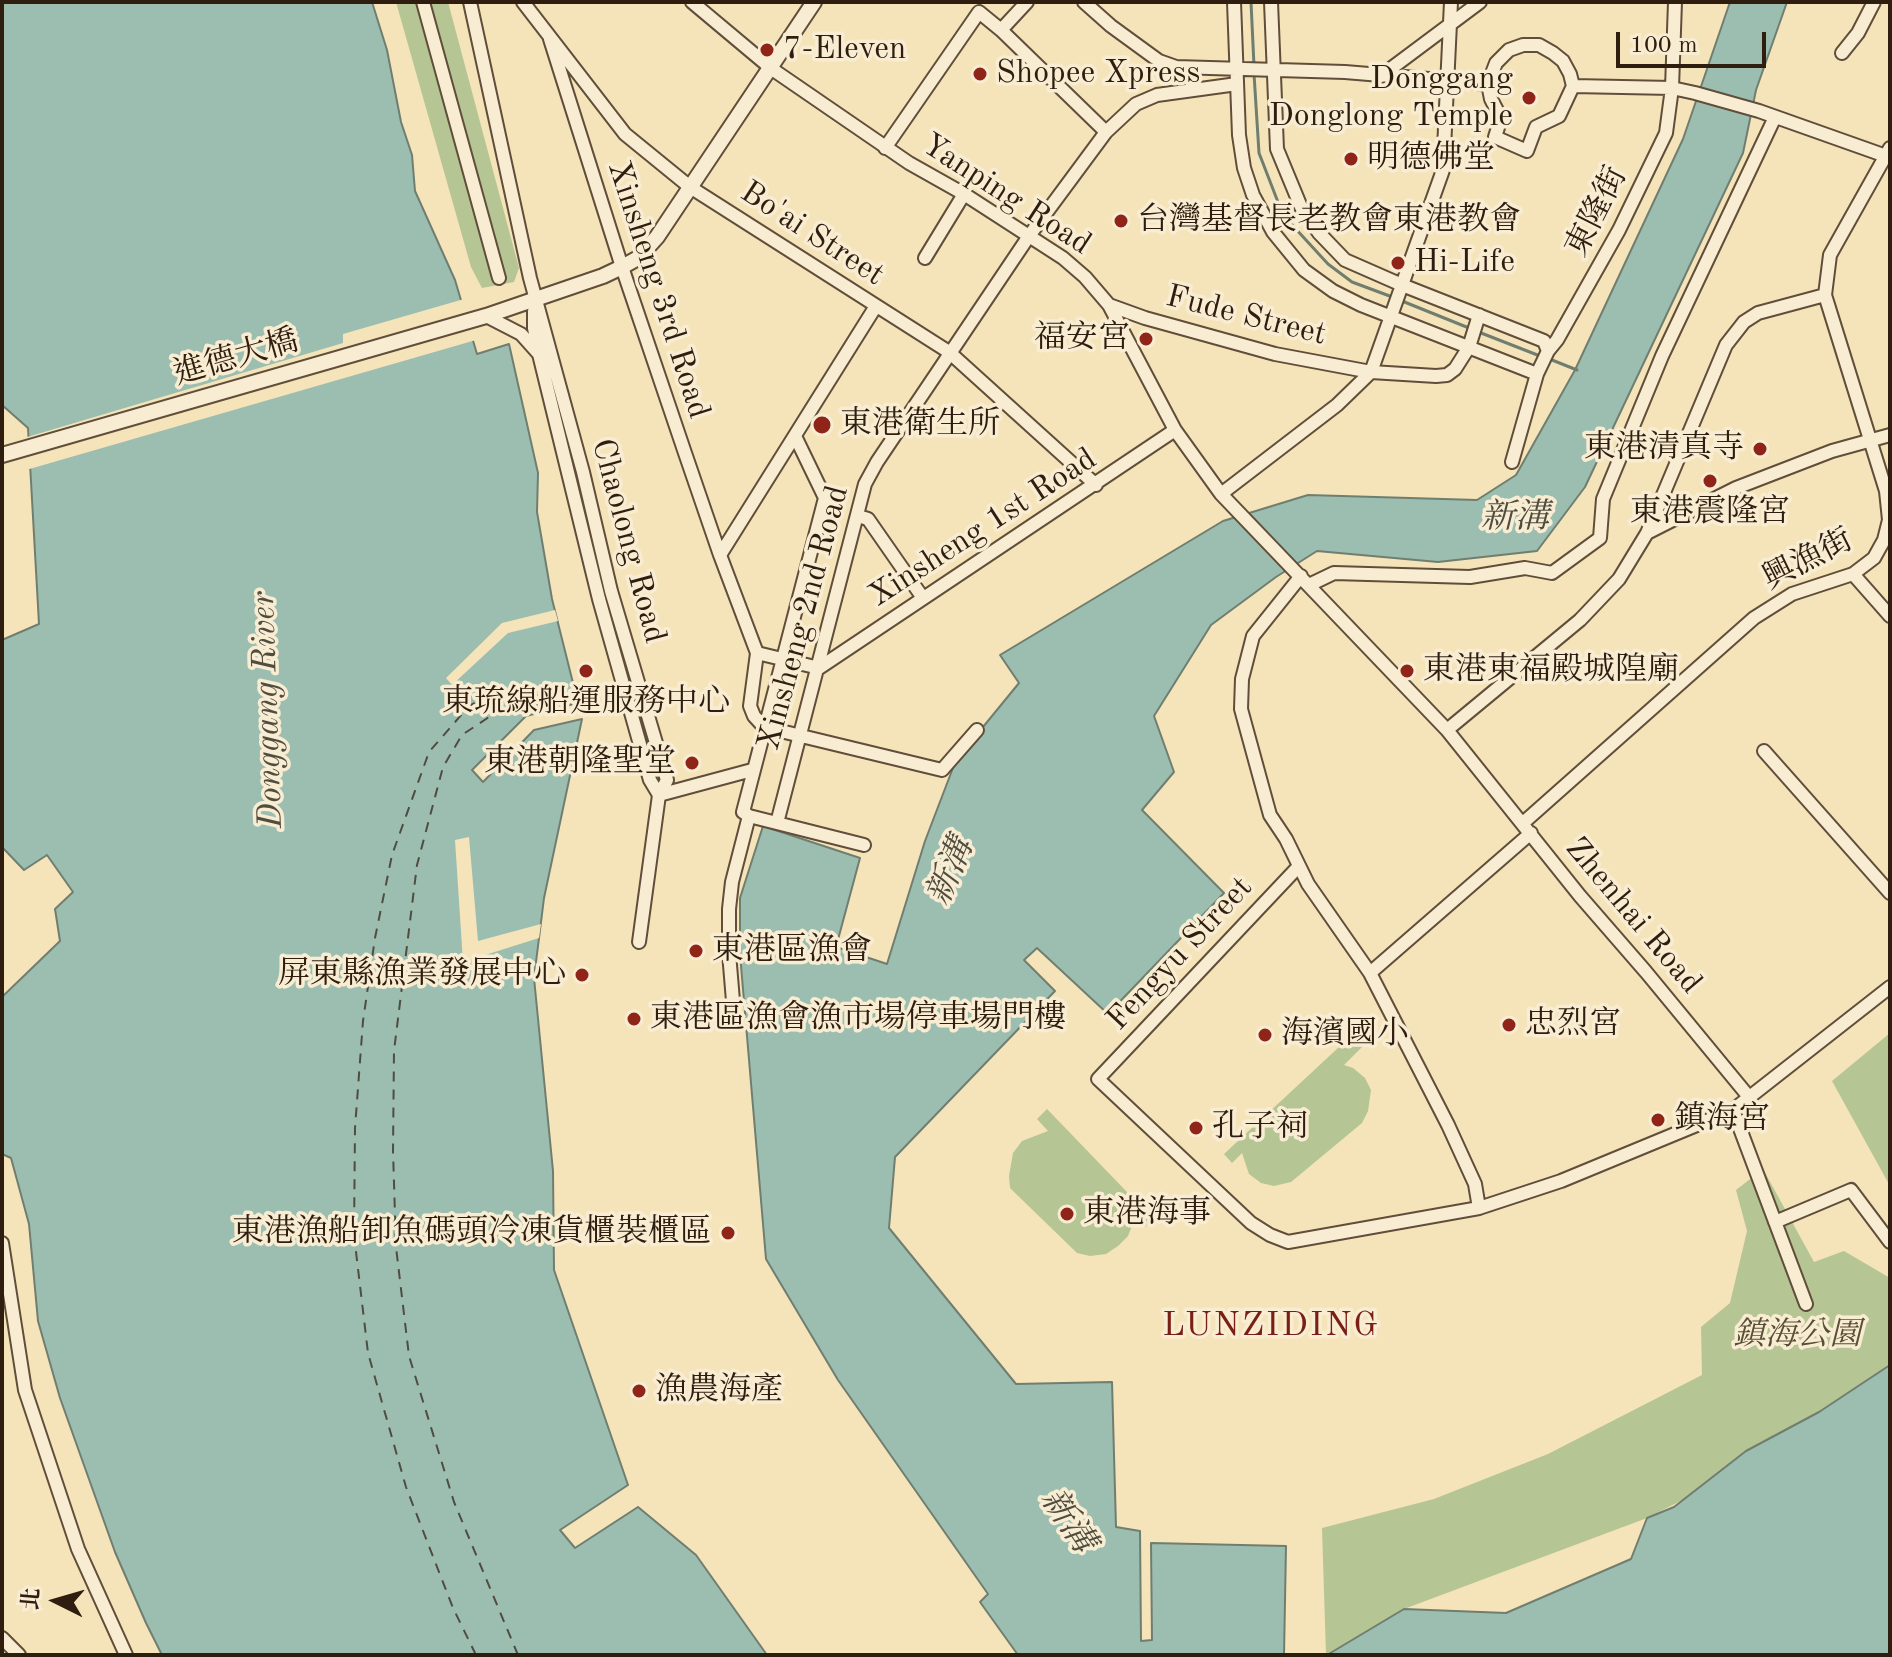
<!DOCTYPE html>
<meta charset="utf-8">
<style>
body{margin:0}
#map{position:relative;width:1892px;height:1657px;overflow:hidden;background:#f5e3b9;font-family:"Old Standard TT","Noto Serif TC",serif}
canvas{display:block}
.frame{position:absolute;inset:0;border:4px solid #2f1d0f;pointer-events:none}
.north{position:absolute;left:16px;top:1561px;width:80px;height:80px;-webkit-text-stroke:6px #f8edd2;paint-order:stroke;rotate:275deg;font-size:22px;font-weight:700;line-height:32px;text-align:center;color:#2f1d0f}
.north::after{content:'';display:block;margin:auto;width:28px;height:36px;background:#2f1d0f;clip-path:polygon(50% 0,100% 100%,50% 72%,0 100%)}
.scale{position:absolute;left:1616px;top:32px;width:150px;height:36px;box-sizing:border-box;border:4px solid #2f1d0f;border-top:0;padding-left:10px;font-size:24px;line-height:28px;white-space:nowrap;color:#2f1d0f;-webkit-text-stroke:6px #f8edd2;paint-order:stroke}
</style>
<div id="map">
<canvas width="1892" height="1657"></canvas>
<div class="frame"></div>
<div class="north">北</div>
<div class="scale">100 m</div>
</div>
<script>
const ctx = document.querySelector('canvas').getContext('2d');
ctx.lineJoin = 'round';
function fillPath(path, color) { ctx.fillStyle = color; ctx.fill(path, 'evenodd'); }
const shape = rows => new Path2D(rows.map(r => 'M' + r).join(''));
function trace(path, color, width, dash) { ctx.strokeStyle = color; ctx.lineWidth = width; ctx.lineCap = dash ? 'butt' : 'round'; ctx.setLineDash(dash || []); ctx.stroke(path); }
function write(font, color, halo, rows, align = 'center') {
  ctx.font = font + ' "Old Standard TT","Noto Serif TC",serif'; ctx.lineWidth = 7; ctx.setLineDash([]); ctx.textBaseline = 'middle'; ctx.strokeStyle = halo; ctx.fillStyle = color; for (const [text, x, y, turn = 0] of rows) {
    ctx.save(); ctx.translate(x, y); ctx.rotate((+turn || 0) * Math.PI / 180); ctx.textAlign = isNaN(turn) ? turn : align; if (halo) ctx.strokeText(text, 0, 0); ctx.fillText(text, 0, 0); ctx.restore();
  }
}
fillPath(shape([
 [396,2,448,2,519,268,514,282,482,288,471,267],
 [1890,1033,1890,1186,1832,1081],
 [1353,1034,1364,1045,1344,1065,1353,1068,1365,1078,1371,1090,1368,1111,1362,1123,1291,1182,1274,1186,1261,1183,1249,1174,1242,1153,1232,1163,1224,1154],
 [1047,1109,1153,1219,1145,1227,1135,1218,1128,1236,1118,1246,1106,1254,1090,1256,1077,1253,1010,1188,1009,1176,1013,1153,1022,1141,1048,1131,1037,1119],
 [1763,1169,1814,1262,1844,1251,1890,1278,1890,1365,1810,1417,1746,1451,1702,1490,1647,1518,1404,1609,1326,1655,1322,1528,1434,1499,1548,1454,1702,1375,1701,1327,1730,1303,1747,1231,1736,1190]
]), '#b6c594');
const water = shape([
 [2,2,372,2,387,50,401,122,412,155,415,191,455,280,477,354,509,344,538,473,537,512,552,599,578,703,526,716,472,770,483,782,534,730,582,719,544,898,534,978,553,1171,554,1270,628,1485,560,1530,575,1548,638,1507,696,1555,767,1655,162,1655,146,1623,115,1552,60,1398,38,1321,29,1224,11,1158,2,1154,2,997,60,941,55,909,73,892,47,855,24,870,2,847,2,640,39,624,28,428,2,405,2,2],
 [1730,2,1787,2,1756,90,1743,153,1585,487,1537,551,1438,562,1317,551,1276,577,1211,625,1154,716,1174,772,1142,810,1224,893,1108,1014,1037,948,1024,960,1055,991,895,1157,889,1228,1016,1384,1112,1382,1116,1527,1140,1531,1141,1641,1152,1640,1151,1543,1286,1546,1284,1655,1018,1655,980,1602,988,1594,838,1380,766,1259,740,954,740,898,763,826,860,858,836,947,887,964,925,841,956,760,1019,683,1000,655,1223,521,1308,495,1477,500,1516,475,1575,370,1683,139,1730,2],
 [1890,1365,1890,1655,1327,1655,1404,1609,1506,1613,1631,1559,1647,1518,1674,1507,1746,1451,1819,1412,1890,1365]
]);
fillPath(water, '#9cbeb1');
trace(water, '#707e70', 2);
fillPath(shape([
 [464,299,476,340,26,470,24,438,343,343,343,334],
 [555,610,558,621,508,633,452,685,446,678,502,623],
 [469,837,478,941,541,924,539,938,463,962,455,840]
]), '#f5e3b9');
trace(shape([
 [1251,2,1254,66],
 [1254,74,1259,153,1283,215,1328,264,1352,282,1395,298],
 [1402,301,1469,328],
 [1476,331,1540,356],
 [1547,358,1577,370]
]), '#707e70', 3);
trace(shape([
 [476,1655,453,1608,406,1487,368,1353,354,1235,355,1128,363,1021,375,938,392,855,429,752,469,706,490,694,518,689,529,691,559,707],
 [518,1655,454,1502,409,1356,396,1247,393,1151,394,1051,417,865,443,767,462,735,498,711,517,705,538,705,546,710]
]), '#504d40', 2, [10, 8]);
const minor = shape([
 [423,2,499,278],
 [470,2,530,278,583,472,611,591,667,780,659,795,639,942],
 [523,2,625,134,690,187,949,352,1096,485],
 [692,2,772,69,909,163,964,194,1063,258,1085,277,1109,305,1175,430,1221,494,1447,730,1580,896,1646,972,1749,1097],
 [1084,2,1111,26,1159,61,1176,67,1345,72,1488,84],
 [1234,2,1239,135,1244,168,1253,195,1273,232,1304,270,1333,291,1361,305,1537,374,1548,351,1544,341,1402,285,1345,260,1319,233,1301,207,1277,149,1271,2],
 [1001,30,1106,132],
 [550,39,622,267,685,453,720,555,757,653,750,706,754,716,764,727,942,770,977,730],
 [1523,45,1539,45,1553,53,1563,61,1570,74,1573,86,1559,116,1536,127,1527,151,1495,137,1501,118,1491,99,1488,84,1496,63,1509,50,1523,45],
 [1842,53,1858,33,1874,2],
 [1381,76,1480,2],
 [1573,86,1672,88,1695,93,1759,111,1886,156],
 [885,148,979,12,1001,30,1027,2],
 [925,258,964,194],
 [1109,305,1145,318,1275,354,1371,372,1436,376,1447,375,1455,369,1469,347,1479,315],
 [534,311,534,328,539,354,599,599,650,780,659,795],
 [486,316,521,334,538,353],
 [1548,351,1557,340,1619,230,1666,133,1672,88,1675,2],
 [1512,462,1537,374],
 [1221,494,1337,405,1371,372,1443,170,1451,2],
 [858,516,868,519,923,598],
 [1647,533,1736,488,1832,451,1890,435],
 [720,555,876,306],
 [1853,574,1890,616],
 [1301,576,1253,636,1242,679,1241,709,1270,815,1286,839,1308,884,1370,973],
 [1309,585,1334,573,1470,577,1525,568,1552,573,1600,538,1603,499,1662,356,1775,117],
 [757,653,819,668,1175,430],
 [1447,730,1580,620,1619,579,1647,533,1726,345,1744,322,1758,313,1825,295],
 [1764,751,1890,893],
 [659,795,752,770],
 [749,816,864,845],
 [777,823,865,484,877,462,1029,236,1106,132,1136,104,1157,95,1237,84],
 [1523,823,1754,618,1792,594,1853,574,1874,558,1884,540,1889,520,1886,491,1825,295,1830,255,1890,148],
 [1299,866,1098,1079,1251,1223,1270,1235,1288,1242,1479,1208,1561,1181,1733,1110,1890,987],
 [733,1001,729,953,729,909,732,882,749,816,743,812,825,498,795,436],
 [1733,1110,1806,1304],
 [1479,1208,1475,1184,1448,1125,1370,973,1531,833],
 [1775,1222,1851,1190,1890,1242],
 [2,1243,25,1390,78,1549,126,1655],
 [2,1638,19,1655]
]);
const tertiary = shape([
 [2,455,486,316,603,276,622,267,638,258,657,237,814,2]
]);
trace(minor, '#604e3a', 16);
trace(tertiary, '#604e3a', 18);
trace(minor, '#f8edd2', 12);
trace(tertiary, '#f8edd2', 14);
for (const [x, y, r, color] of [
 [767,50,8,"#8f2418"],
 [980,74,8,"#8f2418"],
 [1529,98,8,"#8f2418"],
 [1351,159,8,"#8f2418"],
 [1121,221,8,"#8f2418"],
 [1398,263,8,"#8f2418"],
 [1146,339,8,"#8f2418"],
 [822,425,10,"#8f2418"],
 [1760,449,8,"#8f2418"],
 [1710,481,8,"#8f2418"],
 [586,671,8,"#8f2418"],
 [1407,671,8,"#8f2418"],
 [692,763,8,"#8f2418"],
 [696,951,8,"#8f2418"],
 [582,975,8,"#8f2418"],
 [634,1019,8,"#8f2418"],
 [1509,1025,8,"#8f2418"],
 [1265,1035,8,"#8f2418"],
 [1658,1120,8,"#8f2418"],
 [1196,1128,8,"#8f2418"],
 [1067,1214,8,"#8f2418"],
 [728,1233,8,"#8f2418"],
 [639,1391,8,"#8f2418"]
]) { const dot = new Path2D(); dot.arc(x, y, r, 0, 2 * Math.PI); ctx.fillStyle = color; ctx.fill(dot); trace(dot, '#f8edd2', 3); }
write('32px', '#2f1d0f', '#f8edd2', [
 ["7-Eleven",783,50],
 ["Shopee Xpress",996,74],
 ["Donggang",1513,80,"right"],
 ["Donglong Temple",1513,117,"right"],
 ["明德佛堂",1367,159],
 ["台灣基督長老教會東港教會",1137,221],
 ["Hi-Life",1414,263],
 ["福安宮",1130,339,"right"],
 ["東港衛生所",840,425],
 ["東港清真寺",1744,449,"right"],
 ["東港震隆宮",1710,513,"center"],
 ["東港東福殿城隍廟",1423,671],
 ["東琉線船運服務中心",586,703,"center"],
 ["東港朝隆聖堂",676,763,"right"],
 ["東港區漁會",712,951],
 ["屏東縣漁業發展中心",566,975,"right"],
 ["東港區漁會漁市場停車場門樓",650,1019],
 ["忠烈宮",1525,1025],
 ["海濱國小",1281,1035],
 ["鎮海宮",1674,1120],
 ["孔子祠",1212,1128],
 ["東港海事",1083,1214],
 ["東港漁船卸魚碼頭冷凍貨櫃裝櫃區",712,1233,"right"],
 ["漁農海產",655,1391]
], 'left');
write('32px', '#2f1d0f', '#f8edd2', [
 ["Yanping Road",1006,195,33],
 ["東隆街",1597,212,-63],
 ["Bo'ai Street",812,234,33],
 ["Xinsheng 3rd Road",658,290,72],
 ["Fude Street",1246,316,14],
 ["進德大橋",236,358,-16],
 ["Xinsheng 1st Road",983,528,-33],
 ["Chaolong Road",628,541,75],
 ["興漁街",1808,560,-27],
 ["Xinsheng 2nd Road",804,618,-75],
 ["Zhenhai Road",1633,916,50],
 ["Fengyu Street",1180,954,-47]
]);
write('italic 32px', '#584f37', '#f8edd2', [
 ["鎮海公園",1797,1336]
]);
write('italic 34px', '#504d40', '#f8edd2', [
 ["新溝",1515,518],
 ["Donggang River",268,710,-92],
 ["新溝",951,872,-67],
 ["新溝",1067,1521,56]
]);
ctx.letterSpacing = '2px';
write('34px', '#7a1f14', '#f8edd2', [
 ["LUNZIDING",1271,1326]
]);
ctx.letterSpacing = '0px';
</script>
